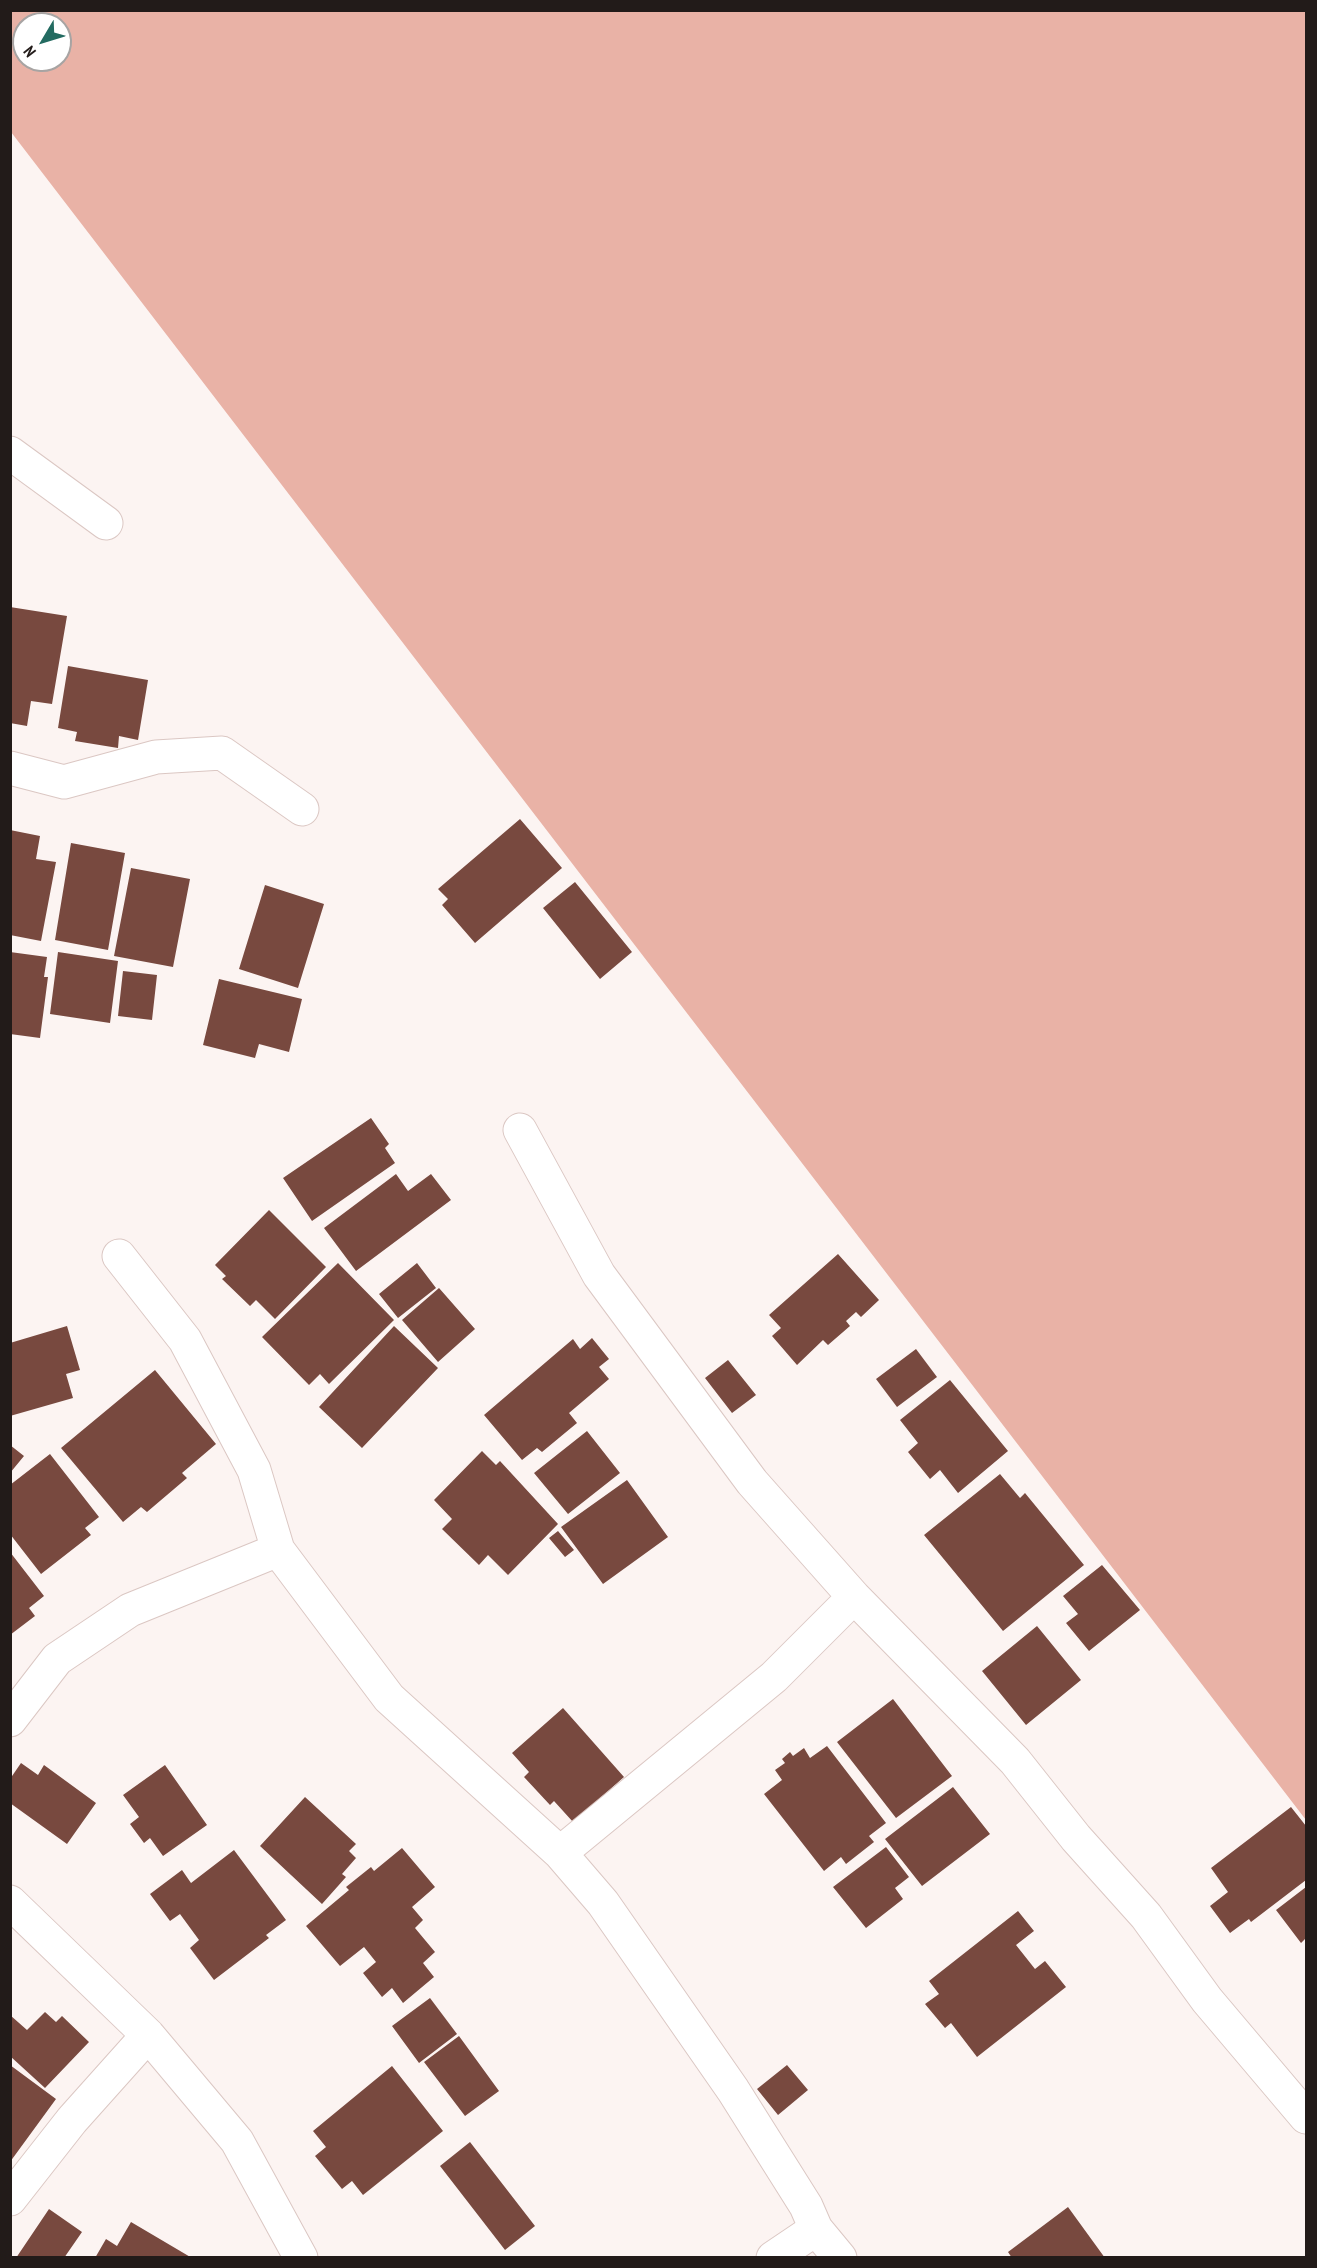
<!DOCTYPE html>
<style>
body{margin:0}
#map{position:relative;width:1317px;height:2268px;overflow:hidden;background:#fcf4f2;font-family:"PT Sans Narrow",sans-serif}
canvas{display:block}
.frame{position:absolute;inset:0;border:12px solid #221b19;pointer-events:none}
.north{position:absolute;left:12px;top:12px;width:60px;height:60px;box-sizing:border-box;background:#fff;border:2px solid #a7a4a3;border-radius:50%;rotate:232deg;font-size:16px;font-weight:700;line-height:24px;text-align:center;color:#221b19}
.north::after{content:'';display:block;margin:auto;width:21px;height:27px;background:#236b61;clip-path:polygon(50% 0,100% 100%,50% 72%,0 100%)}
</style>
<div id="map">
<canvas width="1317" height="2268"></canvas>
<div class="frame"></div>
<div class="north">N</div>
</div>
<script>
const ctx = document.querySelector('canvas').getContext('2d');
ctx.lineJoin = 'round';
function fillPath(path, color) { ctx.fillStyle = color; ctx.fill(path, 'evenodd'); }
const shape = rows => new Path2D(rows.map(r => 'M' + r).join(''));
function trace(path, color, width, dash) { ctx.strokeStyle = color; ctx.lineWidth = width; ctx.lineCap = dash ? 'butt' : 'round'; ctx.setLineDash(dash || []); ctx.stroke(path); }
fillPath(shape([
 [11,10,1306,11,1306,1820,11,132],
 [24,24,60,24,60,60,24,60]
]), '#e9b2a6');
fillPath(shape([
 [10,607,67,616,52,704,31,701,27,726,10,723],
 [68,666,148,680,138,740,119,736,118,748,75,741,77,732,58,728],
 [520,819,562,868,475,943,442,905,448,899,438,889],
 [10,830,40,836,36,859,56,862,41,941,10,935],
 [71,843,125,853,108,950,55,940],
 [131,868,190,879,173,967,114,956],
 [575,882,632,952,600,979,543,908],
 [265,885,324,904,298,988,239,969],
 [10,952,47,957,44,977,48,977,40,1038,10,1034],
 [58,952,118,961,110,1023,50,1014],
 [123,971,157,975,152,1020,118,1016],
 [219,979,302,999,289,1052,259,1044,255,1058,203,1045],
 [371,1118,389,1144,385,1148,395,1163,312,1221,283,1178],
 [396,1174,408,1191,431,1174,451,1200,356,1271,324,1228],
 [269,1210,326,1267,275,1319,256,1300,250,1306,222,1279,226,1276,215,1265],
 [838,1254,879,1300,861,1317,856,1312,846,1321,850,1326,828,1345,823,1340,797,1365,772,1336,781,1328,769,1315],
 [338,1263,394,1320,329,1384,320,1374,309,1385,262,1337],
 [417,1263,436,1288,398,1318,379,1294],
 [439,1288,475,1329,438,1362,402,1320],
 [67,1326,80,1370,66,1374,73,1398,10,1416,10,1343],
 [394,1326,438,1368,362,1448,319,1407],
 [592,1338,609,1359,599,1367,609,1379,569,1413,577,1423,542,1452,537,1448,522,1460,484,1415,573,1339,580,1349],
 [916,1349,937,1377,897,1407,876,1379],
 [728,1360,756,1395,732,1413,705,1378],
 [155,1370,216,1444,182,1473,187,1478,147,1512,141,1507,123,1522,61,1448],
 [950,1380,1008,1451,958,1493,940,1470,930,1479,908,1452,918,1443,900,1420],
 [587,1431,620,1473,568,1514,534,1473],
 [10,1445,24,1456,10,1473],
 [482,1451,496,1465,500,1461,558,1524,508,1575,488,1555,479,1565,442,1529,452,1519,434,1500],
 [50,1454,99,1517,85,1528,91,1535,41,1574,10,1534,10,1485],
 [1000,1474,1020,1498,1025,1493,1084,1565,1003,1631,924,1535],
 [627,1480,668,1537,603,1584,561,1527],
 [558,1531,574,1550,565,1557,549,1538],
 [10,1552,44,1596,29,1608,35,1616,10,1635],
 [1102,1565,1140,1610,1089,1651,1066,1623,1078,1614,1063,1596],
 [1037,1626,1081,1680,1026,1725,982,1671],
 [893,1699,952,1776,896,1818,837,1742],
 [563,1708,624,1777,573,1822,554,1801,550,1805,524,1777,529,1772,512,1753],
 [827,1746,886,1823,869,1836,874,1842,846,1864,841,1857,824,1871,764,1794,782,1780,775,1770,785,1763,782,1759,790,1752,793,1756,804,1748,810,1758],
 [21,1763,38,1775,44,1765,96,1803,67,1844,10,1803,10,1779],
 [165,1765,207,1825,163,1856,150,1838,144,1843,130,1824,139,1817,123,1795],
 [953,1787,990,1834,922,1886,885,1839],
 [305,1797,356,1844,349,1851,356,1858,342,1874,346,1877,322,1904,260,1846],
 [1291,1807,1306,1826,1306,1880,1251,1922,1249,1919,1230,1933,1210,1906,1228,1892,1211,1868],
 [886,1847,909,1877,895,1888,903,1899,866,1928,833,1887],
 [402,1848,435,1887,412,1907,423,1920,415,1928,435,1952,423,1963,434,1977,403,2003,392,1988,382,1997,363,1973,376,1962,364,1947,340,1966,306,1926,349,1890,346,1887,371,1867,374,1871],
 [234,1850,286,1920,266,1935,269,1938,214,1980,190,1948,199,1940,180,1914,170,1921,150,1894,182,1870,191,1883],
 [1306,1887,1306,1938,1301,1943,1276,1910],
 [1018,1911,1034,1931,1016,1945,1035,1969,1045,1961,1066,1987,977,2057,951,2023,945,2028,925,2004,939,1994,929,1981],
 [430,1998,457,2034,419,2063,392,2026],
 [45,2012,56,2022,62,2016,89,2042,45,2088,10,2056,10,2015,27,2030],
 [459,2036,499,2091,465,2116,424,2062],
 [10,2065,56,2099,10,2162],
 [787,2065,808,2090,778,2115,757,2089],
 [392,2066,443,2131,363,2195,352,2181,342,2189,315,2156,326,2147,313,2131],
 [470,2142,535,2226,505,2250,440,2166],
 [1068,2207,1105,2258,1012,2258,1008,2252],
 [49,2209,82,2232,64,2258,16,2258],
 [131,2222,192,2258,95,2258,106,2239,117,2246]
]), '#78493f');
const minor = shape([
 [10,453,106,523],
 [10,768,64,782,156,757,222,753,302,809],
 [520,1130,599,1275,752,1482,854,1597],
 [119,1256,185,1340,254,1470,278,1550],
 [10,1720,57,1659,130,1610,278,1550,389,1698,560,1853,603,1903,733,2090,806,2206,816,2229,773,2258],
 [560,1853,774,1677,854,1597,1015,1761,1076,1838,1146,1916,1207,2000,1306,2117],
 [10,1902,148,2035,237,2141,301,2258],
 [10,2199,72,2120,148,2035],
 [816,2229,840,2258]
]);
trace(minor, '#dbc7c3', 35);
trace(minor, '#fff', 33);
</script>
